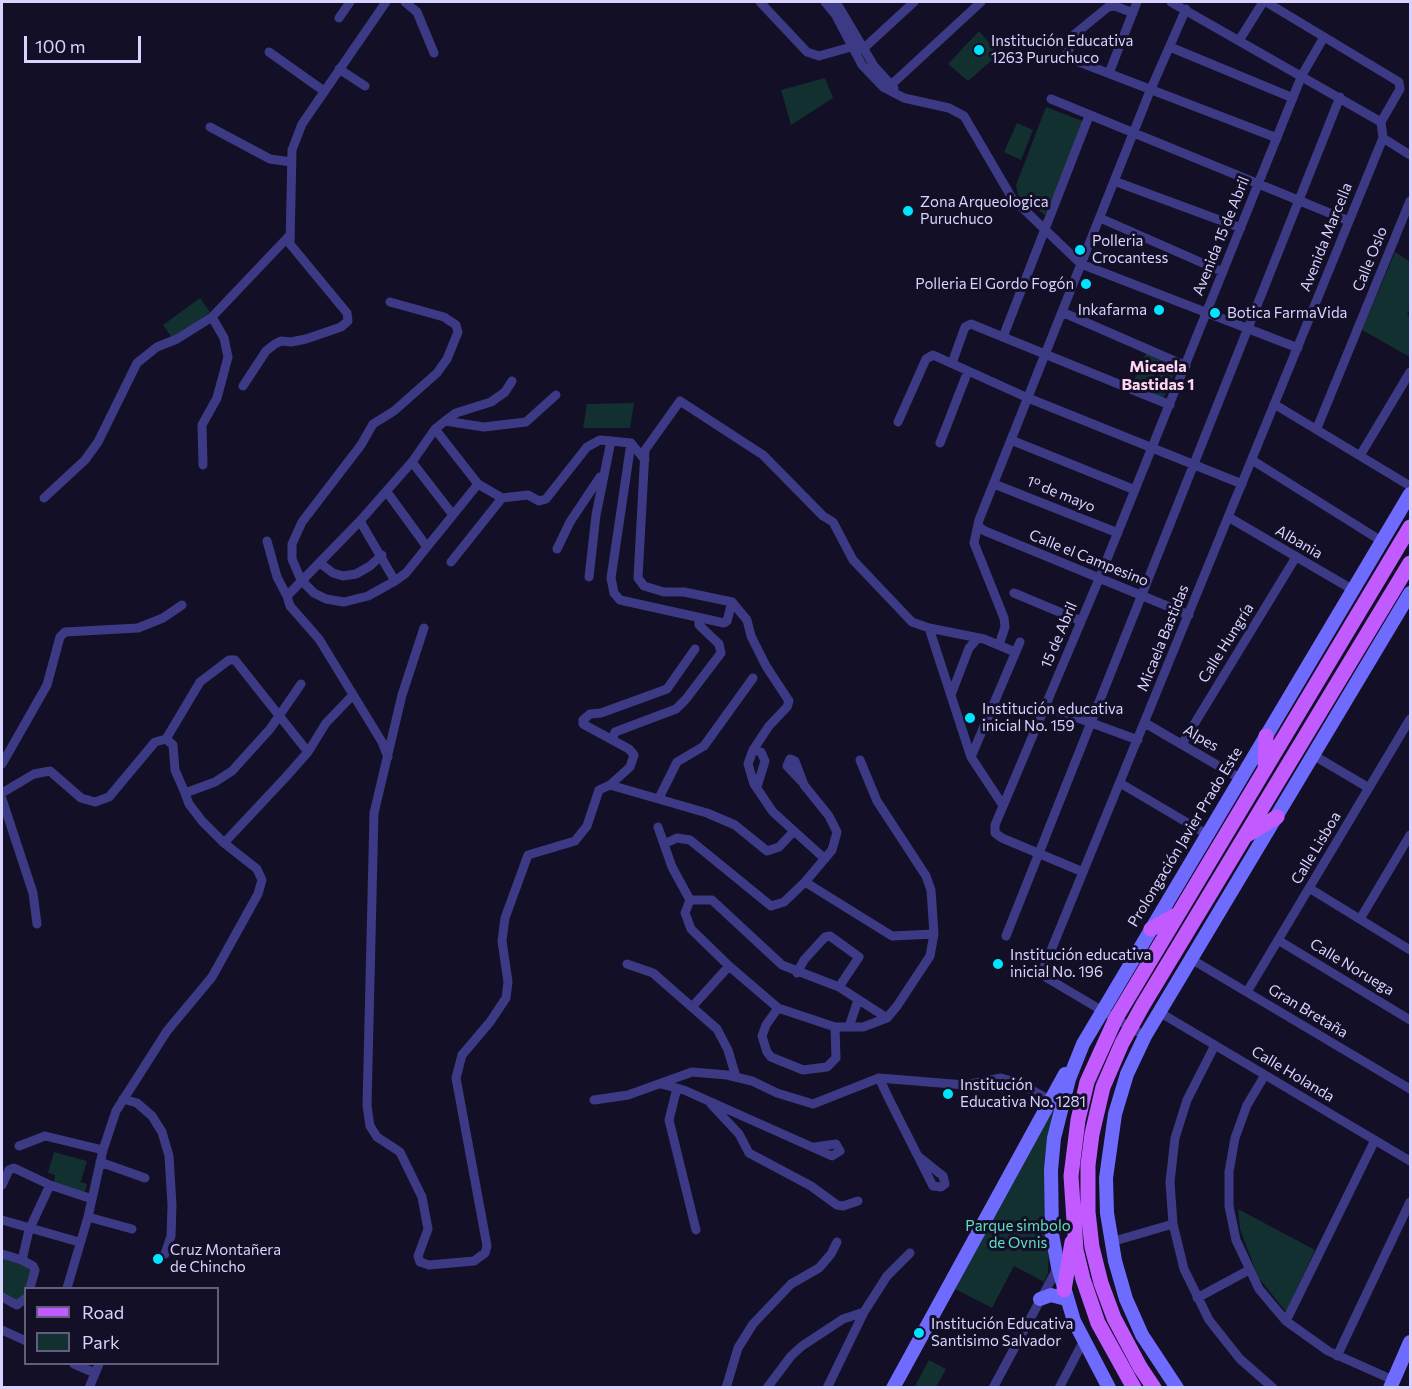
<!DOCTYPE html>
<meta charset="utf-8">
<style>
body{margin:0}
#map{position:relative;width:1412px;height:1389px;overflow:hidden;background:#130f26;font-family:Commissioner,sans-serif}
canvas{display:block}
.frame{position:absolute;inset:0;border:3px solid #d9d4ff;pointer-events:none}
.legend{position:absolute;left:24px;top:1287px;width:195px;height:78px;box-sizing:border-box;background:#130f26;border:2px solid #625e7d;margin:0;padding:8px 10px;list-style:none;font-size:18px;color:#d9d4ff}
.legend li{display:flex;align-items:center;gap:12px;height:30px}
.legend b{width:30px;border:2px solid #625e7d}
.scale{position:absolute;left:24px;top:36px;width:117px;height:27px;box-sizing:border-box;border:3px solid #d9d4ff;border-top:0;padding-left:8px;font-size:18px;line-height:21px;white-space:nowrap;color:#d9d4ff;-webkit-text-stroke:4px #130f26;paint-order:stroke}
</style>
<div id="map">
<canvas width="1412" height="1389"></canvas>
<div class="frame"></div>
<ul class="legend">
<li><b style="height:8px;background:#c25bff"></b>Road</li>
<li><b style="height:16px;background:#12302f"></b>Park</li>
</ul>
<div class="scale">100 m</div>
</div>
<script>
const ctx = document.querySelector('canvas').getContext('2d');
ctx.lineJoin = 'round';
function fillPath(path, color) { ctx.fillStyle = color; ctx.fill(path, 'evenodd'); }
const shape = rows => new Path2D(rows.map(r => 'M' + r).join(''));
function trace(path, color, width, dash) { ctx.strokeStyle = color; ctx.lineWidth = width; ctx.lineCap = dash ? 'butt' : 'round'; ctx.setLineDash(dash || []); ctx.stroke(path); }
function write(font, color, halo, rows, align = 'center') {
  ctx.font = font + ' Commissioner,sans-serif'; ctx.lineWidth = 6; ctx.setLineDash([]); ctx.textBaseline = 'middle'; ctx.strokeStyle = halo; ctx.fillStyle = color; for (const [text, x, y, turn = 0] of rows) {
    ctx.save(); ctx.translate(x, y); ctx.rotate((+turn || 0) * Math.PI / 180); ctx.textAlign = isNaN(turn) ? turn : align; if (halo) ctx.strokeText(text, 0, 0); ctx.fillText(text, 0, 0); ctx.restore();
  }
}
fillPath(shape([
 [979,31,999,54,968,81,948,64],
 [825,78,833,98,791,125,781,90],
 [1046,107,1085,122,1045,215,1018,195,1016,185],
 [1017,123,1033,130,1021,160,1004,152],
 [1395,252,1410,262,1410,309,1407,314,1410,316,1410,357,1362,330],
 [200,298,210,312,173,339,163,325],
 [1146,353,1177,366,1163,400,1131,387],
 [634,403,630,428,583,428,587,404],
 [1052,1112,1055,1114,1048,1273,1044,1282,1014,1266,992,1308,955,1289,1049,1113],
 [54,1152,87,1161,81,1181,78,1181,87,1184,85,1192,54,1182,55,1175,48,1173],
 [1238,1209,1315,1250,1286,1312,1258,1277,1240,1229],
 [2,1254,34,1269,29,1288,26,1288,20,1306,2,1297],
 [929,1360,946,1369,936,1387,919,1387,915,1386]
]), '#12302f');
trace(shape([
 [405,2,417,12,434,53],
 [760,2,807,52,819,56,851,47],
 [825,2,835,14,862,65,883,87,904,98,949,108,964,116,1012,198,1081,264,1298,348],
 [836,2,874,66,894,88],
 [1266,2,1399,82,1400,89,1381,122],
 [1133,13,1115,6,1108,7,1075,34,1066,57,1277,138],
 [339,18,350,2],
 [1240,39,1263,2],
 [1170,47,1293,98],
 [863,49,914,2],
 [269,52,324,91],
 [339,69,365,86],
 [1109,73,1137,2],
 [891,85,981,2],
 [1051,99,1349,221],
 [210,127,270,159,291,162],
 [1383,138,1410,155],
 [1114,181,1241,228],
 [1100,218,1223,272],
 [390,302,444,317,456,325,458,332,447,359,437,373,394,411,373,424,361,445,302,522,292,544,292,559,301,580,314,593,326,599,344,602,368,596,395,581,406,573,478,484,435,429],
 [1062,312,1186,366],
 [1003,337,1089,116],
 [952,363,965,327,971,324,1170,405],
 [243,386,266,351,275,344,281,341,291,342,306,339,341,327,348,321,347,313,290,244,292,150,302,124,386,2],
 [1274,404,1410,486],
 [445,421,456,413,491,402,505,392,512,381],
 [898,422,926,359,933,355,1028,398,1242,484],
 [1317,428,1410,201],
 [1011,440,1135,490],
 [631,443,611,578,614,593,620,600,724,623,727,621,732,602],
 [940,443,968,371],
 [1361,454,1410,372],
 [1252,460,1383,542],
 [412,462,453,515],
 [203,465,202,425,217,398,228,357,224,338,212,317],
 [478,484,502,498,528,495,539,501,546,499,587,447,600,440,631,443,645,460],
 [994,484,1118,533],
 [387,492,427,547],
 [44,498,85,460,98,442,137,363,157,347,177,339,212,317,289,236],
 [1230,518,1355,591],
 [360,521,395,581],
 [979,527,985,531,1189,615],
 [267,541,277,577,287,596],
 [557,549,570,522,600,477],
 [451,562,502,498],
 [320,563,333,573,343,576,356,574,370,566,382,555],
 [589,577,596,515,611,441],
 [1014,593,1081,621],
 [424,628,402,695,374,813,367,1106,370,1126,377,1137,400,1152,422,1197,428,1229,418,1256,420,1262,429,1265,474,1261,485,1253,487,1246,456,1078,462,1055,490,1022,506,998,508,982,502,941,505,918,528,855,575,841,587,826,599,790,610,785,707,813,735,825,767,851,779,847,794,831],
 [929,628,971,757,1002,804],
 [999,645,1005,627,1004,618,974,543,979,520,1150,91,1186,9],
 [301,684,270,729,232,771,215,782,185,793,189,804,202,821,224,843,285,778,308,752,326,723,352,696],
 [951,695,969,648,978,638],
 [1045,706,1138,740],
 [1145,723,1241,779],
 [166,739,200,682,229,660,235,660,308,752],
 [612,740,615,732,676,709,686,699,721,653,719,644,699,625,699,618],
 [1182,744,1296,557],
 [753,750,769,726,787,707,789,701,766,666,751,636,747,620,732,602,684,592,664,592,644,586,638,578,645,450,680,401,763,455,823,516,833,522,853,560,912,622,929,628,984,639,1015,652],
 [1313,755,1369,788],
 [388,757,382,742,319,639,290,606,287,596,360,521,412,462,435,429,445,421,484,427,526,422,556,395],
 [971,757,1020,642],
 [2,764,47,685,60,637,65,632,138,628,163,618,182,605],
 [801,781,787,766,790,759,795,761,804,785,829,816,837,832,832,850,805,882],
 [1120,783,1208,835],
 [610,785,630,767,634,755,629,749,583,724,583,720,590,714,601,713,667,689,695,649],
 [757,787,765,761,761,752,753,750,748,764,754,784,773,812,825,859],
 [2,793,34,774,50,771,81,798,95,802,109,797,155,742,166,739,173,745,175,770,185,793],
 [659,798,677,762,704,746,753,678],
 [2,799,33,893,37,924],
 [658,827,672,867,690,900,685,913,691,929,729,966,778,1008,835,1027,863,1027,887,1018,897,1006,930,956,934,934,931,890,926,876,877,801,860,760],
 [664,844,677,838,690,840,771,906,784,902,805,882,892,936,934,934],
 [1083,872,1002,838,995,833,995,825,1099,579,1302,75,1324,37],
 [1309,888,1410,950],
 [690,900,712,900,782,965,839,987,887,1018],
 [1360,919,1410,835],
 [1006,936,1340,97],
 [1278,940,1410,1020],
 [1191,959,1410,1089],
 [627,964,653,973,717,1029,728,1050,736,1077],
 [797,973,804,960,825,937,830,936,859,957,839,987],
 [1247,992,1410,719],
 [692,1007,729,966],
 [778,1008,766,1025,762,1036,767,1052,771,1057,803,1070,827,1067,836,1058,835,1027],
 [1159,1012,1410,1161],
 [849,1027,858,1000],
 [1145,1036,1047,978,1043,970,1383,138,1381,122,1171,2],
 [1215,1045,1187,1100,1175,1138,1170,1182,1173,1224,1184,1269,1209,1320,1240,1359,1273,1388],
 [1265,1075,1247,1105,1235,1138,1229,1172,1229,1206,1236,1240,1259,1289,1286,1321,1328,1351,1393,1380],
 [879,1078,890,1101,933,1186,941,1187,945,1184,943,1176,919,1157],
 [661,1084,684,1090,832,1156,840,1151,836,1144,815,1147],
 [677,1088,669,1120,696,1230],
 [123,1099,137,1103,152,1116,162,1132,169,1156,172,1205,171,1236,165,1254],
 [594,1100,628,1095,692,1072,727,1075,752,1081,777,1093,813,1104,879,1078,965,1085,1001,1078,1019,1083,1053,1102],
 [711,1104,739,1134,749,1153,811,1186,837,1205,843,1206,858,1201],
 [19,1146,45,1136,103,1150],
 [100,1162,145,1178],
 [2,1185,9,1170,14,1168,50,1185,92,1199],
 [88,1217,132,1229],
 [2,1220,79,1242],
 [1111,1242,1173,1224],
 [2,1254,22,1260,33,1266,35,1270,30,1288],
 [22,1260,29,1230,50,1185],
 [67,1288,88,1217,103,1150,116,1111,167,1031,212,977,258,894,262,880,257,869,224,843],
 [2,1297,17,1305,26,1298],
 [1197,1298,1249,1270],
 [1286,1321,1375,1140],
 [2,1330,26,1341],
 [1337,1356,1410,1202],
 [74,1364,95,1373],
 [89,1388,99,1364],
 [726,1388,738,1348,753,1324,791,1284,819,1268,831,1254,837,1242],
 [767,1388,791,1356,802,1346,843,1319,864,1312],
 [827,1388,864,1312,887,1276,910,1253],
 [993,1388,1058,1267],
 [1059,1388,1083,1342]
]), '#3d3a85', 9);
trace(shape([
 [1040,1299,1051,1295,1066,1299],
 [893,1388,1065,1074],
 [1109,1388,1074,1321,1058,1267,1052,1234,1051,1170,1054,1138,1069,1079,1083,1044,1410,494],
 [1177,1388,1142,1335,1126,1299,1115,1261,1107,1213,1106,1178,1115,1114,1127,1074,1145,1036,1410,593],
 [1390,1388,1410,1342]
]), '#6f6bff', 14);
trace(shape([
 [1265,769,1266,736],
 [1245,836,1277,817],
 [1151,929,1176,915],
 [1064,1290,1072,1242],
 [1134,1388,1098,1323,1083,1279,1076,1250,1071,1176,1078,1120,1087,1082,1116,1018,1410,527],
 [1154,1388,1140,1367,1114,1318,1101,1283,1092,1247,1088,1212,1088,1165,1092,1134,1103,1087,1122,1043,1143,1005,1410,563]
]), '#c25bff', 15);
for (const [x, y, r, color] of [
 [979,50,6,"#00e5ff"],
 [908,211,6,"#00e5ff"],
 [1080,250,6,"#00e5ff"],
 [1086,284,6,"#00e5ff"],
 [1159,310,6,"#00e5ff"],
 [1215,313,6,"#00e5ff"],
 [970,718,6,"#00e5ff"],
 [998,964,6,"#00e5ff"],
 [948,1094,6,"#00e5ff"],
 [158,1259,6,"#00e5ff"],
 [919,1333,6,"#00e5ff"]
]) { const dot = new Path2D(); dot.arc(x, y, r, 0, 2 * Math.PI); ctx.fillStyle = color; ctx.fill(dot); trace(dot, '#130f26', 2); }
write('15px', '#d9d4ff', '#130f26', [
 ["Institución Educativa",991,41],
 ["1263 Puruchuco",991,58],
 ["Zona Arqueologica",920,202],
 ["Puruchuco",920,219],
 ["Polleria",1092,241],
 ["Crocantess",1092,258],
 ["Polleria El Gordo Fogón",1074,284,"right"],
 ["Inkafarma",1147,310,"right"],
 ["Botica FarmaVida",1227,313],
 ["Institución educativa",982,709],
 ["inicial No. 159",982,726],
 ["Institución educativa",1010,955],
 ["inicial No. 196",1010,972],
 ["Institución",960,1085],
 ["Educativa No. 1281",960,1102],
 ["Cruz Montañera",170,1250],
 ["de Chincho",170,1267],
 ["Institución Educativa",931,1324],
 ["Santisimo Salvador",931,1341]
], 'left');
write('15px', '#d9d4ff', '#130f26', [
 ["Avenida 15 de Abril",1221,236,-68],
 ["Avenida Marcella",1326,237,-68],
 ["Calle Oslo",1370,259,-68],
 ["1º de mayo",1061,494,22],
 ["Albania",1299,542,30],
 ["Calle el Campesino",1089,558,22],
 ["15 de Abril",1059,635,-67],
 ["Micaela Bastidas",1163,638,-68],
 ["Calle Hungría",1226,643,-58],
 ["Alpes",1201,738,30],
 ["Prolongación Javier Prado Este",1185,837,-59],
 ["Calle Lisboa",1316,848,-59],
 ["Calle Noruega",1352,967,31],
 ["Gran Bretaña",1308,1011,31],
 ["Calle Holanda",1293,1074,31]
]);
write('15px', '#5fe0c0', '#130f26', [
 ["Parque simbolo",1018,1226],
 ["de Ovnis",1018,1243]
]);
write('bold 16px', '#ffd6f0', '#130f26', [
 ["Micaela",1158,367],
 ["Bastidas 1",1158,385]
]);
</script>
